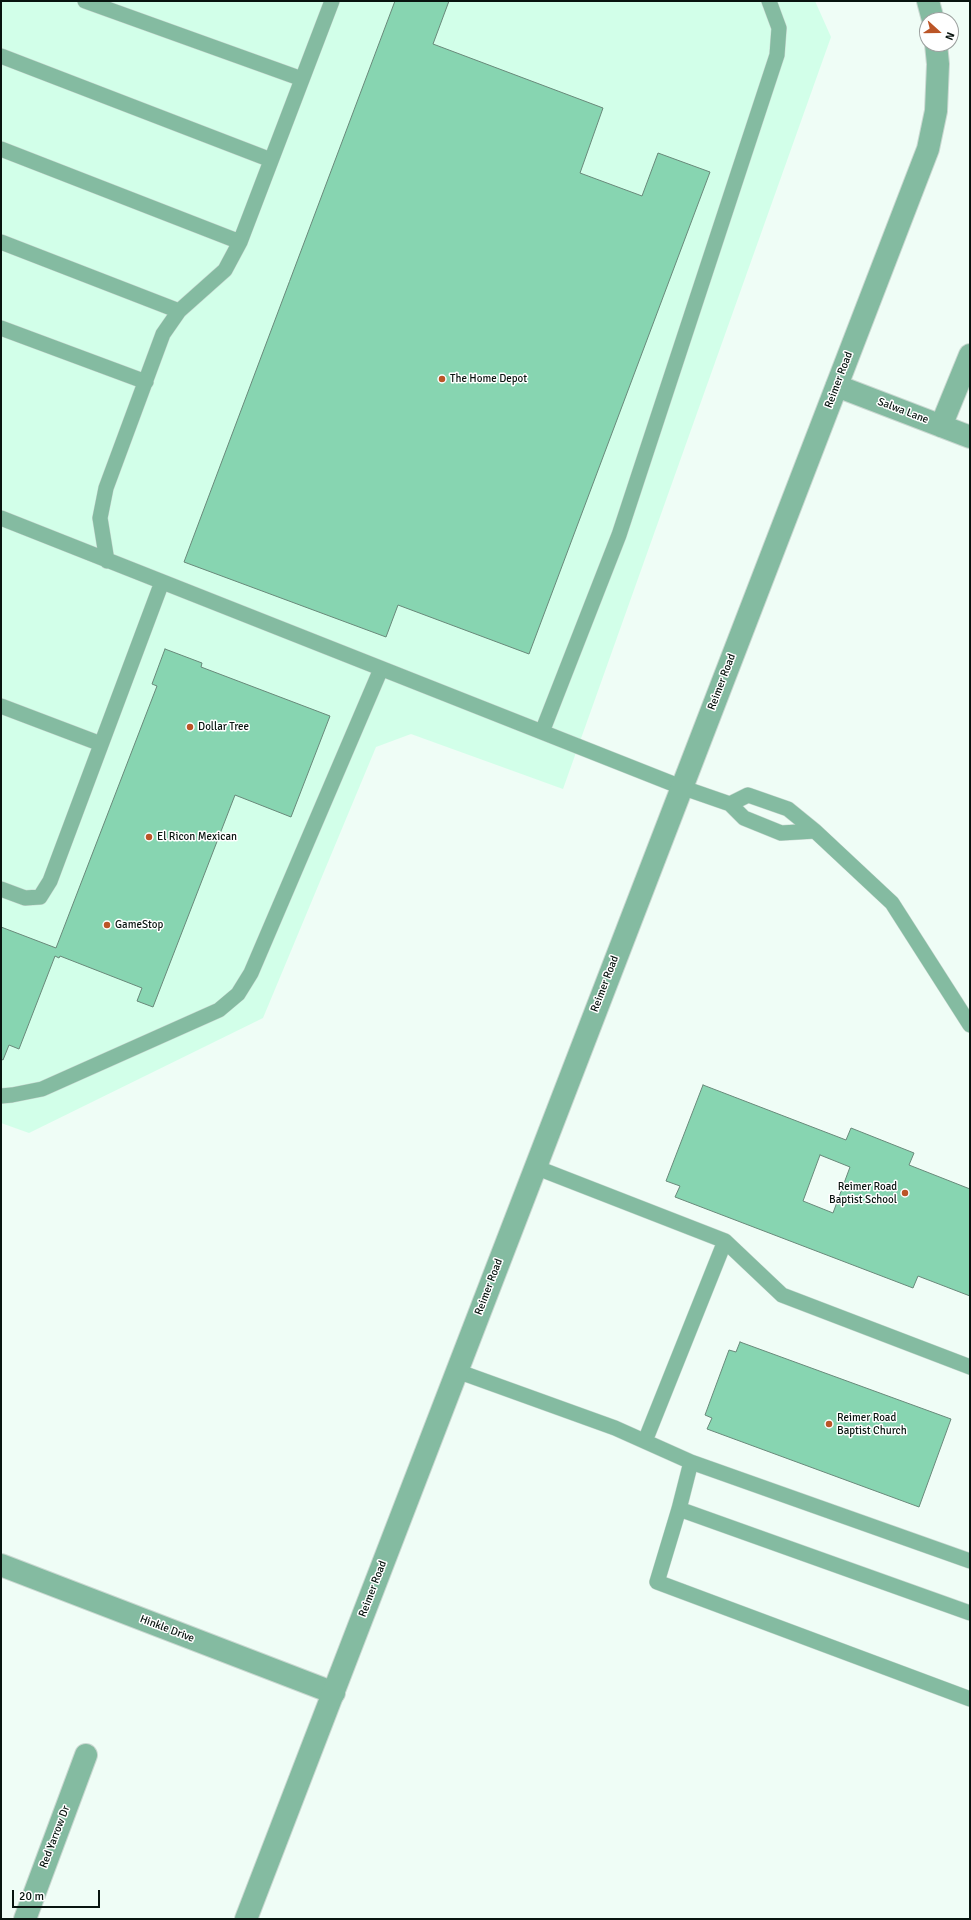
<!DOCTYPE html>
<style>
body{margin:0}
#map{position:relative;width:971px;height:1920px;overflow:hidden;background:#effdf6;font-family:Signika,sans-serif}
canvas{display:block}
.frame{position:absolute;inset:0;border:2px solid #08140f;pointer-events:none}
.north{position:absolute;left:919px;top:12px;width:40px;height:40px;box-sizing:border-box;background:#fff;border:1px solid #9ca19f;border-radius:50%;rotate:111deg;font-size:11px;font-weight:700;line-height:16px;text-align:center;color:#08140f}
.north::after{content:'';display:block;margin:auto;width:14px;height:18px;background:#bb5527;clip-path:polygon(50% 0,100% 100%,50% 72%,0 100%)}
.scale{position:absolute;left:12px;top:1890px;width:88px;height:18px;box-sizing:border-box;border:2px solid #08140f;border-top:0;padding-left:5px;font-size:12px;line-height:14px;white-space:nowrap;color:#08140f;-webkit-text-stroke:3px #fff;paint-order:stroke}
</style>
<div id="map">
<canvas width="971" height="1920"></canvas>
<div class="frame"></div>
<div class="north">N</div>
<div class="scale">20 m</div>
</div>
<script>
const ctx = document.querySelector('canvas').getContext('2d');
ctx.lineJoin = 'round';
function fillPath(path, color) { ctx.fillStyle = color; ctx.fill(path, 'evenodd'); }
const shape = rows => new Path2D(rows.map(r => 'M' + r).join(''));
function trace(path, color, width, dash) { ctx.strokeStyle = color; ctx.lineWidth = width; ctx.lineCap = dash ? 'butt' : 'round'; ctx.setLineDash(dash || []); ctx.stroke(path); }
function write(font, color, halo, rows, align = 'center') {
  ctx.font = font + ' Signika,sans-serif'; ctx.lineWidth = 3; ctx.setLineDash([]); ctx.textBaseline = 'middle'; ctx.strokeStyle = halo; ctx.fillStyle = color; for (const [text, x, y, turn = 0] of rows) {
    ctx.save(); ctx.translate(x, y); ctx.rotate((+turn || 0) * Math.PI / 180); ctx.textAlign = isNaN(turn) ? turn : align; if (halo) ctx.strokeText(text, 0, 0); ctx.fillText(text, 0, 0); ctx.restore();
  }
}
fillPath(shape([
 [1,1,815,1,831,37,563,789,411,734,376,747,263,1018,29,1133,1,1123]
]), '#d2ffe9');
const building = shape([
 [395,1,449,1,433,44,603,108,580,173,642,196,658,153,710,172,529,654,398,605,386,637,184,562,395,1],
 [165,649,202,663,201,667,330,716,291,817,235,795,153,1007,137,1001,142,988,60,956,59,958,55,956,19,1049,9,1045,3,1060,1,1059,1,927,56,948,157,686,152,684,165,649],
 [703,1085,846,1140,851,1128,914,1153,909,1165,970,1189,970,1296,918,1276,913,1288,675,1197,680,1186,666,1181,703,1085],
 [820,1155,850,1167,833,1213,803,1201,820,1155],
 [740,1342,951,1419,919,1507,707,1429,712,1418,705,1415,729,1350,736,1352,740,1342]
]);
fillPath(building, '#87d5b1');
trace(building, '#69897a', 1);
const service = shape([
 [85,1,302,79],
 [1,56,271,160],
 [1,149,240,242],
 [1,242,179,311],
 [1,328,146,382],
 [1,518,681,787,730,804,748,795,788,809,815,831,892,903,970,1025],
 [107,561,100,518,106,488,163,334,179,311,225,270,240,242,332,1],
 [1,706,101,744],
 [542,732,619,535,777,55,779,28,769,1],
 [730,804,744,818,781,833,815,831],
 [1,889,25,898,40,897,50,881,162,582],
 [1,1096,12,1095,42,1089,219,1010,238,994,251,973,381,669],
 [535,1167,725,1241,782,1295,970,1367],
 [457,1371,615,1428,691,1462,679,1509,657,1582,970,1699],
 [645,1441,725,1241],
 [691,1462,970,1561],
 [679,1509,970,1613]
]);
const minor = shape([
 [837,386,970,437],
 [941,426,970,355],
 [1,1565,334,1693],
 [25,1919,86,1755]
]);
const tertiary = shape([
 [928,1,933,20],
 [246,1919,928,149,936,111,938,64,936,44]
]);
trace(service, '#cad8d1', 16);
trace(minor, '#cad8d1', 24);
trace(tertiary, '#cad8d1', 24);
trace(service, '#84bba1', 15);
trace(minor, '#84bba1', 22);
trace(tertiary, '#84bba1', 22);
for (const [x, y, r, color] of [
 [442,379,4,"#bb5527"],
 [190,727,4,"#bb5527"],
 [149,837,4,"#bb5527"],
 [107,925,4,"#bb5527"],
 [905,1193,4,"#bb5527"],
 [829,1424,4,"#bb5527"]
]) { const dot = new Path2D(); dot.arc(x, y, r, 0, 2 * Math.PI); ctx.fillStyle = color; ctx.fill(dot); trace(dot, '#fff', 1.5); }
write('11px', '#08140f', '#fff', [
 ["The Home Depot",450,379],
 ["Dollar Tree",198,727],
 ["El Ricon Mexican",157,837],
 ["GameStop",115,925],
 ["Reimer Road",897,1187,"right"],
 ["Baptist School",897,1200,"right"],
 ["Reimer Road",837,1418],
 ["Baptist Church",837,1431]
], 'left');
write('11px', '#08140f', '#fff', [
 ["Reimer Road",839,380,-69],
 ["Salwa Lane",903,411,21],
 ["Reimer Road",722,682,-69],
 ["Reimer Road",605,984,-69],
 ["Reimer Road",489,1287,-69],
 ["Reimer Road",373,1589,-69],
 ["Hinkle Drive",167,1629,21],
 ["Red Yarrow Dr",55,1837,-69]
]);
</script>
